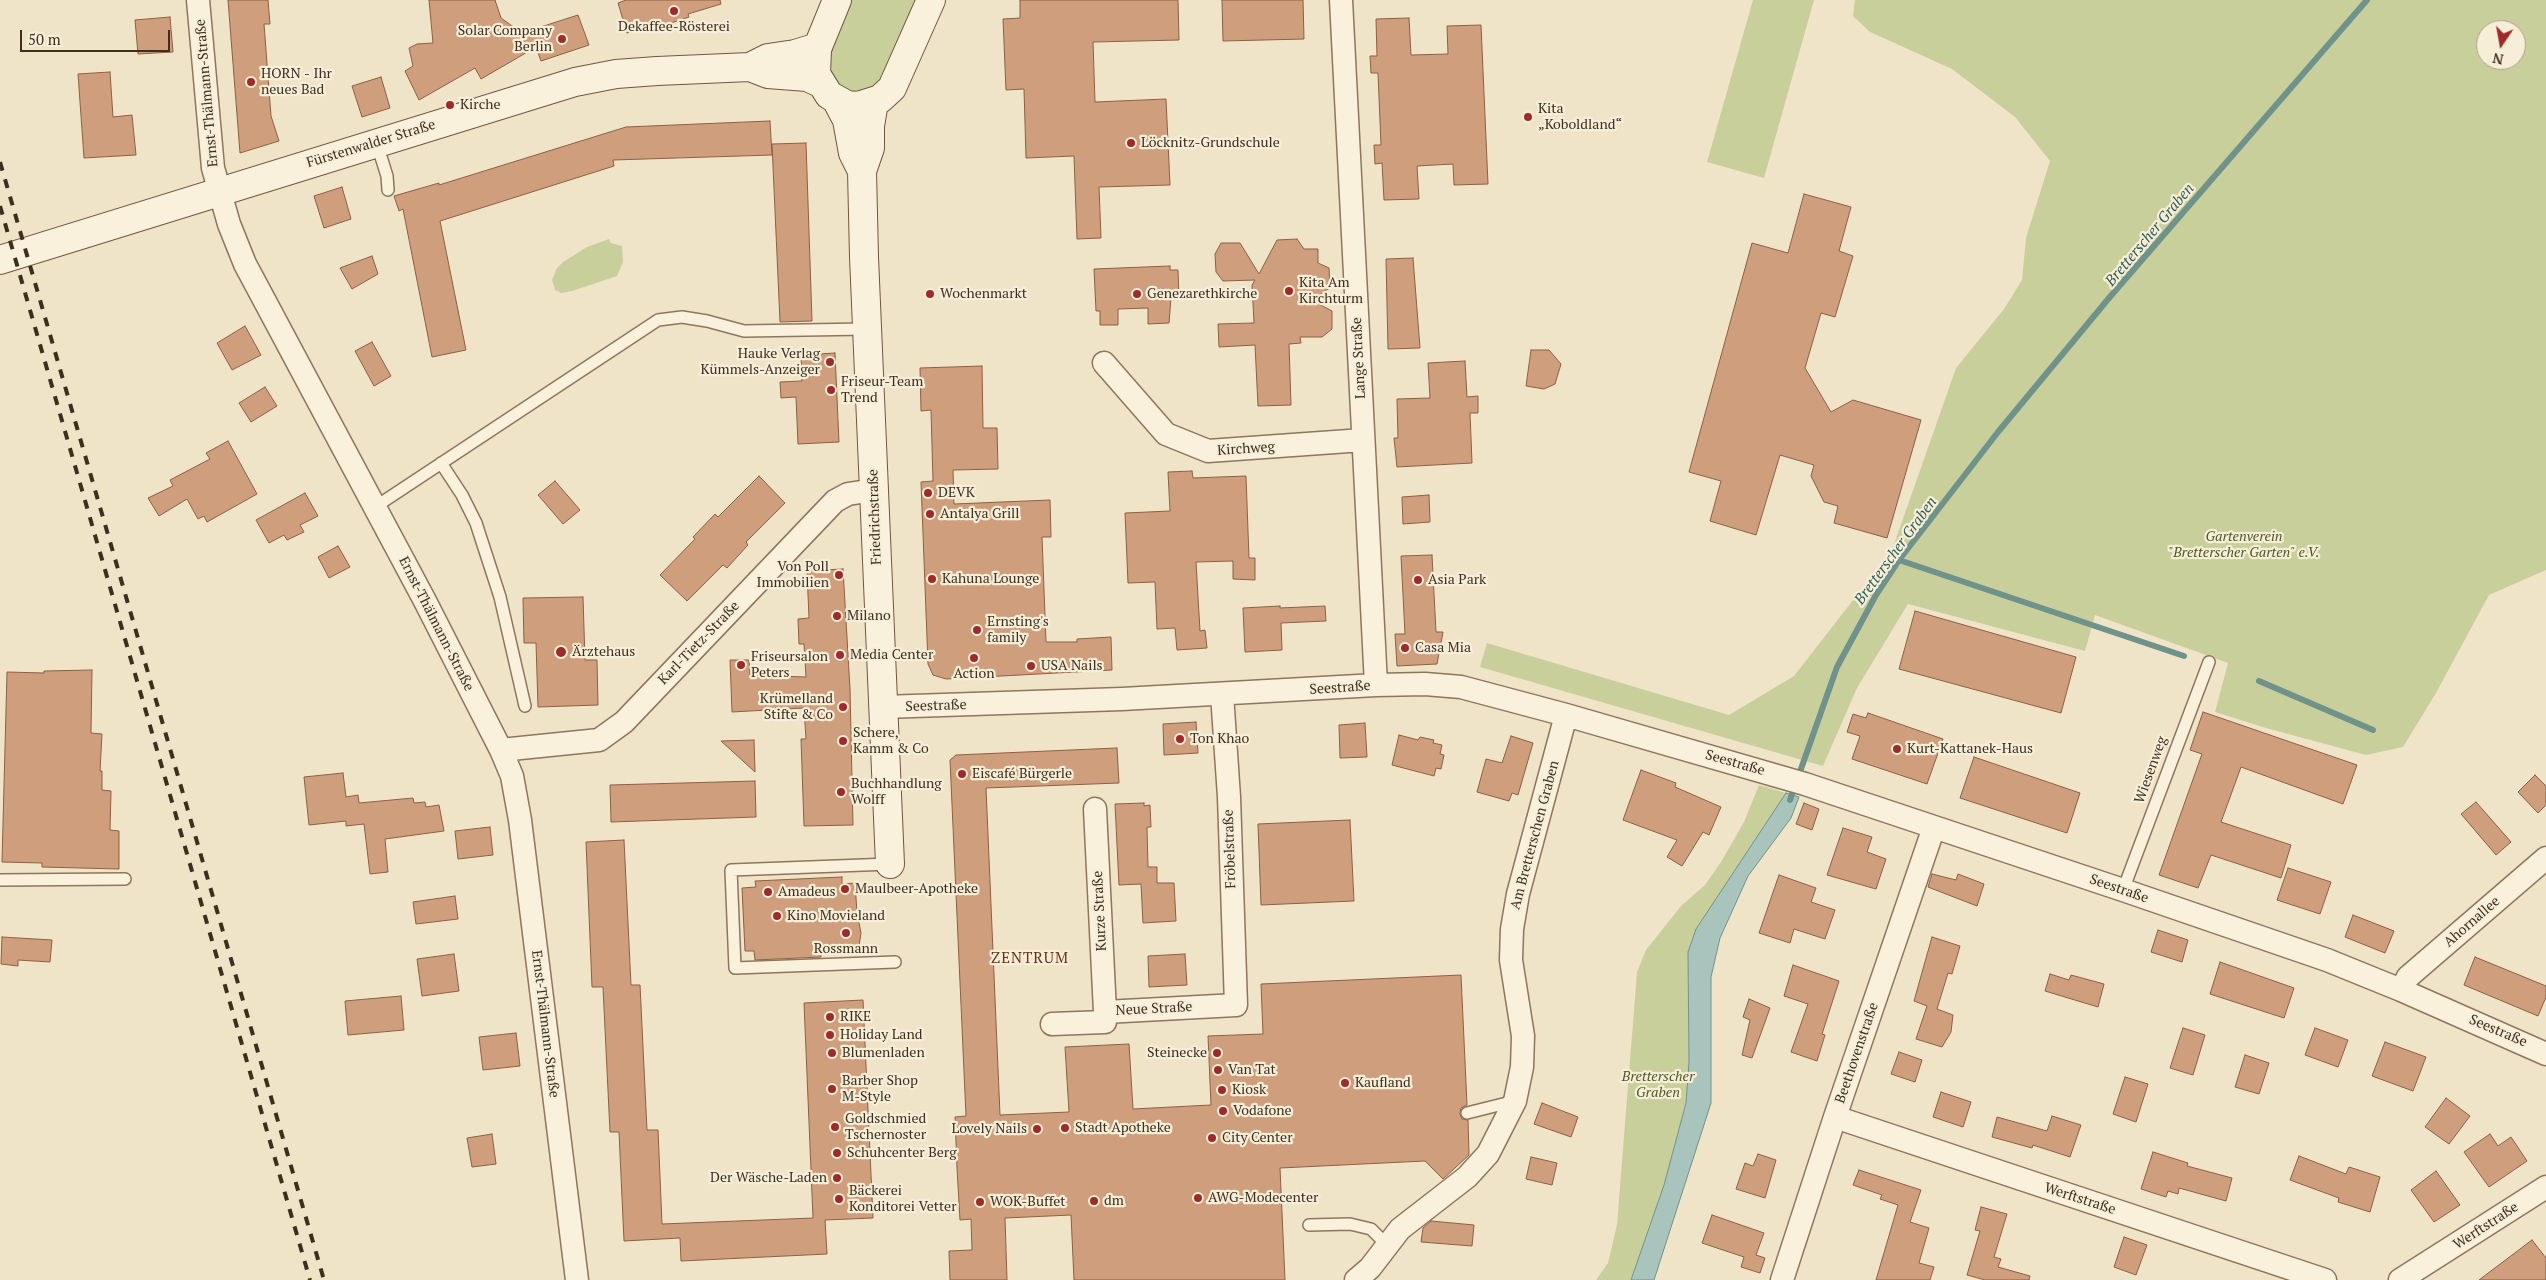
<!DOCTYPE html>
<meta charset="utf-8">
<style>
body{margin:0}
#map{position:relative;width:2546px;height:1280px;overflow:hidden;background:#f0e4c8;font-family:"PT Serif",serif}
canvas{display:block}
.north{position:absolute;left:2476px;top:20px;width:50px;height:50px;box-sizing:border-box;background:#f7eed8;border:1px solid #ada18e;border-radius:50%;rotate:192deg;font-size:14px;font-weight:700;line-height:20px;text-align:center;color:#3d2e20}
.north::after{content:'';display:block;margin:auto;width:18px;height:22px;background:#9e2a2b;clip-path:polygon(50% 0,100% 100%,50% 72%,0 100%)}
.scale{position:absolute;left:20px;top:30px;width:150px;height:22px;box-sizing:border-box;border:2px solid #3d2e20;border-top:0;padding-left:6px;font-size:15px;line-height:18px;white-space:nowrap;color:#3d2e20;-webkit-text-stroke:4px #f7eed8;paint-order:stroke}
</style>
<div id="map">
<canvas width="2546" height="1280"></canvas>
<div class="north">N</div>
<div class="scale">50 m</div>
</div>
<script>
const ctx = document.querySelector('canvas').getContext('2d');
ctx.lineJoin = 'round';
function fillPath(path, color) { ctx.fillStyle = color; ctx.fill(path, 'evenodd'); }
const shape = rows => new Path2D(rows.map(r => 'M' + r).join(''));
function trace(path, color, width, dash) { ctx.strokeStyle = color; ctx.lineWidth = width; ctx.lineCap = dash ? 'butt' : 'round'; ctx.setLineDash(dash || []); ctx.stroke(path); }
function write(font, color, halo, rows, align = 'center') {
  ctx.font = font + ' "PT Serif",serif'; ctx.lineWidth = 4.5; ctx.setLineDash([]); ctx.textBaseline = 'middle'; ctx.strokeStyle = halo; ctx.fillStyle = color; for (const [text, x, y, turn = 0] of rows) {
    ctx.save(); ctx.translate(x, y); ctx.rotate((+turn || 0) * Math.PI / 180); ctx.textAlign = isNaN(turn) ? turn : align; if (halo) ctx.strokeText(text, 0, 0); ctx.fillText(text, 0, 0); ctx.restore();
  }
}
fillPath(shape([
 [850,0,917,0,885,77,868,93,844,93,829,75,828,56],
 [1753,0,1814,0,1764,178,1707,162],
 [1855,0,2546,0,2546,570,2489,595,2436,693,2403,747,2366,755,2266,728,2215,712,2228,663,2095,615,2085,651,1908,604,1857,688,1823,766,1480,667,1487,643,1729,715,1794,676,1892,550,1956,368,2004,309,2022,280,2026,238,2050,161,2015,117,1952,69,1870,32,1853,16],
 [2486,30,2516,30,2516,60,2486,60],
 [609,239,611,243,622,246,623,262,617,276,572,291,561,293,555,290,552,280,557,268,563,262,587,247],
 [1759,785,1786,793,1696,929,1688,952,1689,1062,1686,1103,1664,1185,1631,1280,1596,1280,1608,1263,1617,1225,1637,972,1646,950,1681,906,1705,885,1721,862,1744,822]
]), '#c9cf9b');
const water = shape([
 [1786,793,1799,797,1791,818,1748,876,1720,938,1711,977,1711,1103,1654,1280,1631,1280,1664,1185,1686,1103,1689,1062,1688,952,1696,929,1786,793]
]);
fillPath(water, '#a9c4bc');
trace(water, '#6f938a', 1);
trace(shape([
 [1899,560,2184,656],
 [2259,681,2373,730],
 [1790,800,1837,667,1876,595,1899,560,1998,432,2109,298,2367,0]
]), '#6f938a', 6);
const building = shape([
 [228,0,268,0,270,24,264,24,271,116,279,141,240,153,228,0],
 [429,0,495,0,501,18,522,33,578,15,589,45,541,61,536,47,481,79,475,68,419,100,405,71,413,66,409,48,417,44,433,43,429,0],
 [626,0,720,0,721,4,688,14,689,17,665,25,656,27,656,24,627,33,618,3,626,0],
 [1020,0,1178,0,1179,40,1093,42,1095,102,1166,99,1170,185,1099,187,1101,238,1077,239,1074,156,1026,158,1024,89,1006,90,1003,19,1020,18,1020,0],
 [1222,0,1303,0,1304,39,1223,41,1222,0],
 [170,17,173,52,138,54,135,20,170,17],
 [1409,18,1411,55,1448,54,1447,26,1481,25,1488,184,1454,185,1453,164,1417,166,1419,199,1384,200,1382,163,1375,164,1374,145,1381,145,1378,73,1371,73,1370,56,1377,56,1376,19,1409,18],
 [110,72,113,117,132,115,136,155,84,158,78,74,110,72],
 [381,77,390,108,362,117,352,86,381,77],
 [770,121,772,155,613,160,614,166,440,221,466,350,432,357,403,209,399,211,394,196,439,183,439,185,626,127,770,121],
 [806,143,812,321,780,322,772,144,806,143],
 [342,187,351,219,324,228,314,196,342,187],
 [1804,194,1851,207,1839,251,1853,256,1835,317,1821,313,1805,368,1831,412,1853,400,1921,420,1887,538,1834,523,1838,506,1824,502,1811,476,1814,465,1780,455,1756,535,1710,521,1721,481,1689,472,1752,243,1788,253,1804,194],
 [1297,239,1304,249,1318,249,1318,263,1329,268,1330,288,1311,300,1332,311,1332,329,1322,337,1300,337,1301,343,1289,344,1291,405,1258,406,1255,345,1219,347,1218,324,1254,323,1252,285,1255,280,1223,281,1216,272,1215,254,1221,243,1240,243,1259,274,1277,240,1297,239],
 [372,256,378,274,352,289,340,268,372,256],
 [1413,258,1420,348,1388,349,1386,259,1413,258],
 [1170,266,1170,270,1178,270,1179,298,1171,298,1169,323,1148,324,1148,308,1118,309,1118,325,1100,325,1100,311,1096,311,1094,269,1170,266],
 [245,326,261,355,232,370,217,343,245,326],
 [372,342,391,376,374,386,355,351,372,342],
 [1531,350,1549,350,1561,364,1555,384,1544,389,1526,386,1531,350],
 [835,353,839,442,798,444,796,397,781,398,780,382,802,381,801,355,835,353],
 [1465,361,1467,397,1478,396,1478,413,1470,413,1472,463,1397,467,1394,438,1398,438,1397,399,1430,398,1428,363,1465,361],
 [982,366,983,428,997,428,998,469,953,470,954,504,1050,500,1051,537,1042,537,1046,642,1077,642,1077,639,1111,637,1112,670,946,679,933,675,928,664,921,482,933,481,931,410,921,411,920,368,982,366],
 [265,387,277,406,251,422,239,403,265,387],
 [228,441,257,494,207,522,204,516,198,519,187,499,159,516,148,498,173,486,170,480,210,459,206,453,228,441],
 [1192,471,1193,478,1246,476,1249,558,1255,558,1255,580,1233,579,1233,561,1196,562,1200,631,1205,630,1207,648,1177,650,1175,628,1157,629,1155,582,1128,583,1125,513,1170,511,1168,472,1192,471],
 [759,476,785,503,746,542,748,545,727,568,723,565,687,601,660,575,695,539,693,537,715,514,718,517,759,476],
 [555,481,580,510,563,524,538,495,555,481],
 [305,493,318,516,300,525,304,532,287,540,284,535,269,543,256,520,305,493],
 [1429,495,1430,522,1403,524,1402,497,1429,495],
 [338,546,350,567,329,578,318,557,338,546],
 [1432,555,1436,632,1443,632,1437,664,1397,666,1395,634,1405,634,1401,556,1432,555],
 [843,569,850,689,853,825,804,826,801,739,806,739,804,708,732,712,730,660,749,660,750,675,806,677,804,644,799,644,798,619,809,618,807,571,843,569],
 [583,597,585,660,597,660,598,705,538,707,536,643,524,643,523,598,583,597],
 [1280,606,1280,608,1325,606,1326,621,1281,623,1282,650,1245,652,1243,608,1280,606],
 [1915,611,2076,657,2061,713,1899,669,1915,611],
 [92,670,91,733,102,734,100,771,102,771,102,790,111,791,110,830,119,831,119,869,42,867,42,863,2,862,7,672,44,673,44,671,92,670],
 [2203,712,2357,765,2343,804,2241,767,2221,822,2291,845,2281,878,2211,855,2198,888,2159,875,2202,754,2190,750,2203,712],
 [1868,713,1943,739,1927,784,1852,759,1860,736,1847,732,1853,714,1866,718,1868,713],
 [1196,722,1198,753,1164,755,1163,724,1196,722],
 [1365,723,1367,757,1340,758,1339,725,1365,723],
 [1399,735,1418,740,1420,737,1434,740,1433,743,1442,745,1440,754,1444,755,1441,769,1436,768,1434,776,1392,765,1399,735],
 [1511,736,1533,743,1518,795,1512,793,1509,801,1477,792,1486,759,1502,763,1511,736],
 [754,740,755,772,721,741,754,740],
 [1117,748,1119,783,986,788,1000,1115,1069,1112,1065,1047,1129,1044,1133,1109,1211,1105,1208,1036,1263,1034,1261,984,1461,975,1467,1105,1461,1108,1460,1114,1462,1119,1468,1120,1469,1155,1443,1179,1425,1161,1280,1168,1285,1280,1074,1280,1071,1215,1005,1218,1007,1280,950,1280,949,1251,972,1250,971,1219,960,1220,957,1168,955,1117,966,1116,950,760,956,755,1117,748],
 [1974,757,2080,793,2067,833,1960,798,1974,757],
 [1641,770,1676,783,1675,787,1721,807,1709,835,1703,832,1682,866,1667,857,1677,840,1623,820,1641,770],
 [343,773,346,797,358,795,359,803,413,798,414,803,425,802,426,807,439,805,444,831,385,839,388,872,370,874,364,824,346,826,346,821,309,825,304,777,343,773],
 [2535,775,2546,786,2546,805,2538,813,2518,792,2535,775],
 [755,781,756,817,611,822,610,785,755,781],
 [2476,802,2511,842,2496,855,2461,814,2476,802],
 [1144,803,1144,806,1150,805,1151,827,1147,827,1148,867,1157,867,1157,883,1174,883,1176,921,1143,923,1141,884,1119,885,1115,804,1144,803],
 [1804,803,1819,809,1812,830,1796,824,1804,803],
 [1350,820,1354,901,1261,905,1258,824,1350,820],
 [490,827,493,855,458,859,455,831,490,827],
 [1843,828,1872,837,1867,852,1886,859,1876,889,1827,875,1843,828],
 [624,840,631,985,640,985,647,1130,658,1130,662,1224,813,1218,804,1003,863,1000,873,1218,825,1220,827,1254,681,1261,680,1238,624,1241,619,1132,610,1132,603,987,592,987,586,842,624,840],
 [2288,868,2331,882,2320,914,2277,900,2288,868],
 [1932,874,1956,880,1958,874,1984,884,1977,906,1928,887,1932,874],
 [1779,875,1816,888,1811,902,1835,910,1825,939,1794,929,1790,943,1759,933,1779,875],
 [842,877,842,884,855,883,857,913,861,933,858,952,821,954,821,957,755,960,754,951,745,951,742,888,756,887,755,881,842,877],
 [455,896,458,919,416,924,413,902,455,896],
 [2353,915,2394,931,2385,953,2345,937,2353,915],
 [2158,930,2188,940,2182,962,2151,952,2158,930],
 [2,937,52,940,50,962,18,960,18,966,1,964,2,937],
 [1932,937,1960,946,1952,974,1948,973,1937,1009,1953,1015,1951,1032,1942,1047,1916,1039,1927,1006,1914,1001,1932,937],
 [454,954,459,991,422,996,417,959,454,954],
 [1185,954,1187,985,1149,987,1148,956,1185,954],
 [2475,957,2546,986,2546,997,2538,1016,2464,985,2475,957],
 [2220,962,2294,988,2284,1018,2210,994,2220,962],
 [1793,965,1839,981,1822,1034,1825,1035,1817,1061,1791,1052,1808,1004,1784,996,1793,965],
 [2050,974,2069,980,2071,975,2104,984,2098,1007,2045,991,2050,974],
 [401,996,404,1030,348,1035,345,1001,401,996],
 [1749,999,1770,1008,1752,1058,1742,1055,1750,1020,1743,1017,1749,999],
 [2183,1028,2205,1035,2193,1075,2170,1068,2183,1028],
 [2315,1028,2348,1040,2338,1067,2305,1055,2315,1028],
 [516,1033,520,1066,483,1070,479,1037,516,1033],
 [2385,1042,2426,1057,2413,1091,2372,1076,2385,1042],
 [1899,1052,1922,1060,1915,1082,1891,1074,1899,1052],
 [2245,1055,2269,1063,2259,1094,2235,1087,2245,1055],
 [2125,1077,2148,1084,2136,1122,2113,1114,2125,1077],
 [1941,1092,1971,1102,1963,1127,1933,1117,1941,1092],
 [2446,1098,2470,1116,2449,1144,2425,1127,2446,1098],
 [1542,1103,1578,1117,1571,1137,1534,1124,1542,1103],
 [2052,1116,2081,1125,2070,1157,2033,1145,2032,1148,1992,1137,1997,1117,2047,1131,2052,1116],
 [492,1134,496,1164,472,1167,467,1138,492,1134],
 [2490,1134,2498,1146,2511,1137,2527,1161,2489,1187,2464,1152,2490,1134],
 [2153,1152,2188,1163,2187,1166,2232,1178,2226,1201,2179,1188,2178,1194,2168,1191,2166,1197,2141,1189,2153,1152],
 [1758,1154,1776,1160,1765,1198,1736,1189,1745,1163,1753,1166,1758,1154],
 [2299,1156,2346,1174,2349,1167,2380,1177,2370,1212,2338,1202,2339,1198,2290,1180,2299,1156],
 [1531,1157,1557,1163,1552,1185,1526,1179,1531,1157],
 [1859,1170,1921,1190,1910,1222,1929,1228,1919,1263,1934,1267,1930,1280,1876,1280,1898,1205,1880,1199,1882,1195,1853,1185,1859,1170],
 [2436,1171,2460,1205,2434,1222,2411,1190,2436,1171],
 [1981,1207,2007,1214,1994,1257,2001,1259,1998,1267,2030,1276,2029,1280,1985,1280,1967,1275,1980,1231,1975,1230,1981,1207],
 [1712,1215,1764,1233,1756,1255,1765,1258,1760,1273,1741,1267,1744,1257,1702,1243,1712,1215],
 [1431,1221,1474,1225,1472,1246,1421,1242,1423,1228,1431,1221],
 [2124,1237,2147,1245,2136,1275,2114,1267,2124,1237],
 [2532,1240,2546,1258,2546,1280,2479,1280,2532,1240]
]);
fillPath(building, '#cf9f7d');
trace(building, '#8d5f41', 1);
const lane = shape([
 [377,144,387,176,388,190],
 [441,463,462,495,476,523,500,597,525,706],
 [375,507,658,320,682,317,707,321,744,331,867,329],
 [890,864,731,870,735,968,895,962],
 [0,880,125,879],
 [2123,890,2209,662],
 [1467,1113,1515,1101],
 [1309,1225,1350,1224,1371,1229,1386,1244]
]);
const street = shape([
 [198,0,213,168,229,224,245,264,425,601,501,750,512,776,520,820,577,1280],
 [1341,0,1376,685],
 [1104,363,1166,434,1208,451,1363,440],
 [883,707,1122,699,1376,685,1425,684,1461,687,1566,715,1805,784,2123,890,2327,960,2401,990,2546,1054],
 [501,750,599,740,624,722,835,501,848,494,874,490],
 [1095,809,1105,1012],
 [2401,990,2408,977,2546,858],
 [1052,1024,1105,1022,1105,1012,1236,1005,1229,797,1222,694],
 [1835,1117,2325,1280],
 [1356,1280,1370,1268,1400,1229,1467,1177,1488,1154,1515,1101,1522,1067,1523,1036,1511,960,1512,929,1518,894,1566,715],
 [1782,1280,1835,1117,1934,827],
 [2400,1280,2546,1187]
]);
const secondary = shape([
 [837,0,817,49,816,74,829,95,847,105,858,106,880,99,892,88,931,0],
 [750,67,768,58,795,54,818,47],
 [837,101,847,120,853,153,862,171],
 [874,102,870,126,870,148,862,171,864,257,890,864],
 [0,260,575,82,616,74,657,71,750,67,768,74,807,77,820,83]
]);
trace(lane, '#8d765c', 14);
trace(street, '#8d765c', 25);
trace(secondary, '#6f573f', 30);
trace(lane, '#faf1dc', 11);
trace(street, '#faf1dc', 22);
trace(secondary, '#faf1dc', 28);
trace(shape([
 [0,162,324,1280],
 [0,206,310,1280]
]), '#3d2e20', 4, [9, 9]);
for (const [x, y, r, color] of [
 [674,11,5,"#9e2a2b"],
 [562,39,5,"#9e2a2b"],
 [251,82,5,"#9e2a2b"],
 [450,105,5,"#9e2a2b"],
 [1528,117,5,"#9e2a2b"],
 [1131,143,5,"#9e2a2b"],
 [1289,291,5,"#9e2a2b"],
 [930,294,5,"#9e2a2b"],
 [1137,294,5,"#9e2a2b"],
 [830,362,5,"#9e2a2b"],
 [831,390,5,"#9e2a2b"],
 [928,493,5,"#9e2a2b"],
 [930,514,5,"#9e2a2b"],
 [839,575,5,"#9e2a2b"],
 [932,579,5,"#9e2a2b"],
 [1418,580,5,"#9e2a2b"],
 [837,616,5,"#9e2a2b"],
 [977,630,5,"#9e2a2b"],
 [1405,648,5,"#9e2a2b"],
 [561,652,6,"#9e2a2b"],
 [840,655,5,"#9e2a2b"],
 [974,658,5,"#9e2a2b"],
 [741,665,5,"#9e2a2b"],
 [1031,666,5,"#9e2a2b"],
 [843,707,5,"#9e2a2b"],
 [1180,739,5,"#9e2a2b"],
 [843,741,5,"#9e2a2b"],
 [1897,749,5,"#9e2a2b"],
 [962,774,5,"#9e2a2b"],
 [841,792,5,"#9e2a2b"],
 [845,889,5,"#9e2a2b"],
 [768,892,5,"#9e2a2b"],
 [777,916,5,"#9e2a2b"],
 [846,933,5,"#9e2a2b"],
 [830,1017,5,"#9e2a2b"],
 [830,1035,5,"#9e2a2b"],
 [832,1053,5,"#9e2a2b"],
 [1217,1053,5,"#9e2a2b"],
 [1218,1070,5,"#9e2a2b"],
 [1345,1083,5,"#9e2a2b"],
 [832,1089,5,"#9e2a2b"],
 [1222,1090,5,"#9e2a2b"],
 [1223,1111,5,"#9e2a2b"],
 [835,1127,5,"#9e2a2b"],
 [1065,1128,5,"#9e2a2b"],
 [1037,1129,5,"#9e2a2b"],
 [1212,1138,5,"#9e2a2b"],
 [837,1153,5,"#9e2a2b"],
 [837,1178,5,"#9e2a2b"],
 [1198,1198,5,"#9e2a2b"],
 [839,1199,5,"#9e2a2b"],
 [1094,1201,5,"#9e2a2b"],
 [980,1202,5,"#9e2a2b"]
]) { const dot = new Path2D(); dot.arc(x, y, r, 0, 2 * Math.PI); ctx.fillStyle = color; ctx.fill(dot); trace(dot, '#f7eed8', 2); }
write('14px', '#3d2e20', '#f7eed8', [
 ["Dekaffee-Rösterei",674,27,"center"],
 ["Solar Company",552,31,"right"],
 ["Berlin",552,47,"right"],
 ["HORN - Ihr",261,74],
 ["neues Bad",261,90],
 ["Kirche",460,105],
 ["Kita",1538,109],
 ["„Koboldland“",1538,125],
 ["Löcknitz-Grundschule",1141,143],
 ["Kita Am",1299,283],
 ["Kirchturm",1299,299],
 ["Wochenmarkt",940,294],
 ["Genezarethkirche",1147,294],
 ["Hauke Verlag",820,354,"right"],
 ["Kümmels-Anzeiger",820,370,"right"],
 ["Friseur-Team",841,382],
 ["Trend",841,398],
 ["DEVK",938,493],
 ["Antalya Grill",940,514],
 ["Von Poll",829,567,"right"],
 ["Immobilien",829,583,"right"],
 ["Kahuna Lounge",942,579],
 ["Asia Park",1428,580],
 ["Milano",847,616],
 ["Ernsting's",987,622],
 ["family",987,638],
 ["Casa Mia",1415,648],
 ["Ärztehaus",572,652],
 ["Media Center",850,655],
 ["Friseursalon",751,657],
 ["Peters",751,673],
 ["USA Nails",1041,666],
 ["Action",974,674,"center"],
 ["Krümelland",833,699,"right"],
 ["Stifte & Co",833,715,"right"],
 ["Schere,",853,733],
 ["Kamm & Co",853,749],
 ["Ton Khao",1190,739],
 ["Kurt-Kattanek-Haus",1907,749],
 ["Eiscafé Bürgerle",972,774],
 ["Buchhandlung",851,784],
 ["Wolff",851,800],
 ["Maulbeer-Apotheke",855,889],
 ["Amadeus",778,892],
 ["Kino Movieland",787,916],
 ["Rossmann",846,949,"center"],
 ["RIKE",840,1017],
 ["Holiday Land",840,1035],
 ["Blumenladen",842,1053],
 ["Steinecke",1207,1053,"right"],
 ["Van Tat",1228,1070],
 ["Barber Shop",842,1081],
 ["M-Style",842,1097],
 ["Kaufland",1355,1083],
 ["Kiosk",1232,1090],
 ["Vodafone",1233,1111],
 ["Goldschmied",845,1119],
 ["Tschernoster",845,1135],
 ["Stadt Apotheke",1075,1128],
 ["Lovely Nails",1027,1129,"right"],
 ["City Center",1222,1138],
 ["Schuhcenter Berg",847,1153],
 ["Der Wäsche-Laden",827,1178,"right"],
 ["Bäckerei",849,1191],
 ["Konditorei Vetter",849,1207],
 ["AWG-Modecenter",1208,1198],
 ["dm",1104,1201],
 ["WOK-Buffet",990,1202]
], 'left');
write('14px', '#3d2e20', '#f7eed8', [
 ["Ernst-Thälmann-Straße",207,93,-95],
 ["Fürstenwalder Straße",371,144,-17],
 ["Lange Straße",1359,358,-93],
 ["Kirchweg",1246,449,-4],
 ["Friedrichstraße",875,517,-92],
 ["Ernst-Thälmann-Straße",436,624,63],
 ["Karl-Tietz-Straße",699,643,-46],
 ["Seestraße",1340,688,-4],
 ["Seestraße",936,706,-2],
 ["Seestraße",1735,763,16],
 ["Wiesenweg",2151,770,-70],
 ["Am Bretterschen Graben",1535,835,-75],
 ["Fröbelstraße",1230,849,-92],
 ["Seestraße",2119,889,19],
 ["Kurze Straße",1100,911,-93],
 ["Ahornallee",2472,922,-41],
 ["Neue Straße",1154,1009,-3],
 ["Ernst-Thälmann-Straße",545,1024,83],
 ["Seestraße",2498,1031,23],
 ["Beethovenstraße",1857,1053,-71],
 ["Werftstraße",2080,1199,18],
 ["Werftstraße",2486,1226,-33]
]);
write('italic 14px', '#4d5a26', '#f7eed8', [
 ["Gartenverein",2244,537],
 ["\"Bretterscher Garten\" e.V.",2244,553],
 ["Bretterscher",1658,1077],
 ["Graben",1658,1093]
]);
write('italic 15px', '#2f5d5a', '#f7eed8', [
 ["Bretterscher Graben",2150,235,-50],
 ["Bretterscher Graben",1896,551,-54]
]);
ctx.letterSpacing = '1px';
write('15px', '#6b2e1e', '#f7eed8', [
 ["ZENTRUM",1030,959]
]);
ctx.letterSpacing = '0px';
</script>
